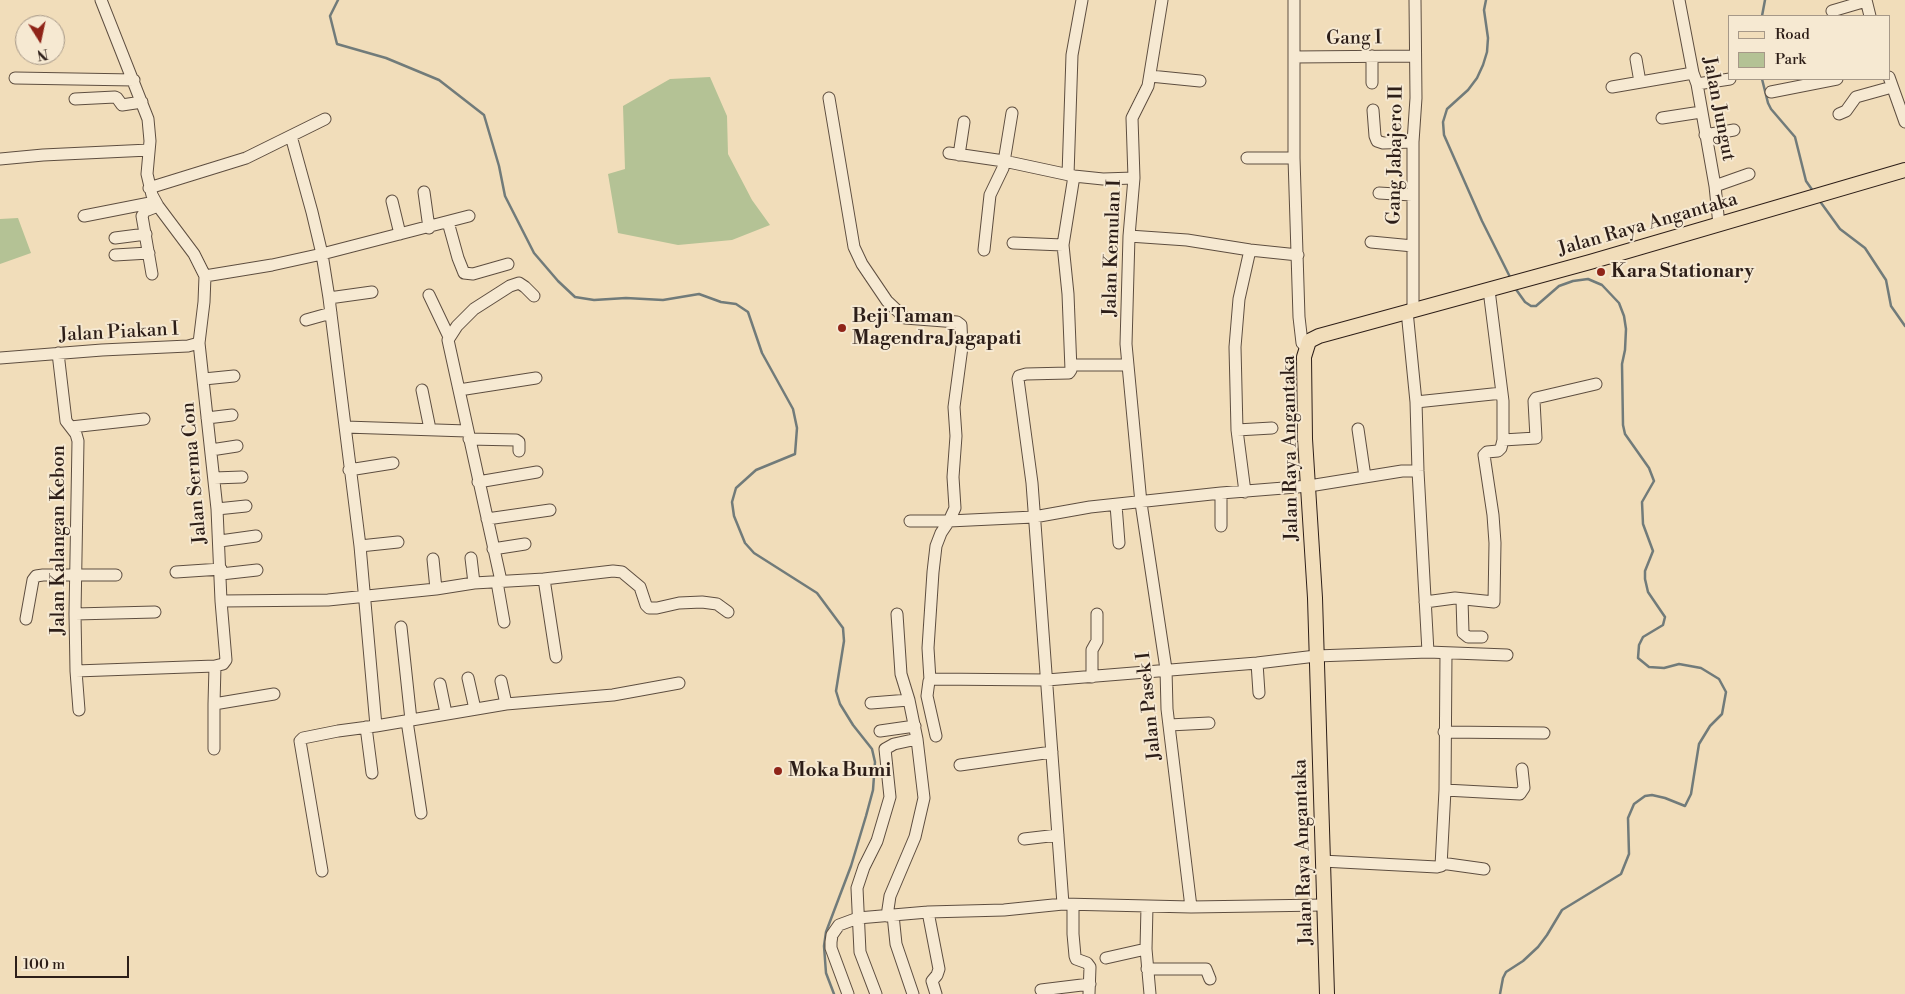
<!DOCTYPE html>
<style>
body{margin:0}
#map{position:relative;width:1905px;height:994px;overflow:hidden;background:#f1ddba;font-family:"Libre Bodoni",serif}
canvas{display:block}
.legend{position:absolute;left:1728px;top:15px;width:162px;height:65px;box-sizing:border-box;background:#f6e9d2;border:1px solid #a69888;margin:0;padding:6px 9px;list-style:none;font-size:15px;color:#2d1e18}
.legend li{display:flex;align-items:center;gap:10px;height:25px}
.legend b{width:25px;border:1px solid #a69888}
.north{position:absolute;left:15px;top:15px;width:50px;height:50px;box-sizing:border-box;background:#f6e9d2;border:1px solid #a69888;border-radius:50%;rotate:170deg;font-size:14px;font-weight:700;line-height:20px;text-align:center;color:#2d1e18}
.north::after{content:'';display:block;margin:auto;width:18px;height:22px;background:#8f2418;clip-path:polygon(50% 0,100% 100%,50% 72%,0 100%)}
.scale{position:absolute;left:15px;top:956px;width:114px;height:22px;box-sizing:border-box;border:2px solid #2d1e18;border-top:0;padding-left:6px;font-size:15px;line-height:18px;white-space:nowrap;color:#2d1e18;-webkit-text-stroke:4px #f6e9d2;paint-order:stroke}
</style>
<div id="map">
<canvas width="1905" height="994"></canvas>
<ul class="legend">
<li><b style="height:6px;background:#f1ddba"></b>Road</li>
<li><b style="height:14px;background:#b4c295"></b>Park</li>
</ul>
<div class="north">N</div>
<div class="scale">100 m</div>
</div>
<script>
const ctx = document.querySelector('canvas').getContext('2d');
ctx.lineJoin = 'round';
function fillPath(path, color) { ctx.fillStyle = color; ctx.fill(path, 'evenodd'); }
const shape = rows => new Path2D(rows.map(r => 'M' + r).join(''));
function trace(path, color, width, dash) { ctx.strokeStyle = color; ctx.lineWidth = width; ctx.lineCap = dash ? 'butt' : 'round'; ctx.setLineDash(dash || []); ctx.stroke(path); }
function write(font, color, halo, rows, align = 'center') {
  ctx.font = font + ' "Libre Bodoni",serif'; ctx.lineWidth = 4; ctx.setLineDash([]); ctx.textBaseline = 'middle'; ctx.strokeStyle = halo; ctx.fillStyle = color; for (const [text, x, y, turn = 0] of rows) {
    ctx.save(); ctx.translate(x, y); ctx.rotate((+turn || 0) * Math.PI / 180); ctx.textAlign = isNaN(turn) ? turn : align; if (halo) ctx.strokeText(text, 0, 0); ctx.fillText(text, 0, 0); ctx.restore();
  }
}
fillPath(shape([
 [710,77,727,116,728,154,752,200,770,225,732,240,678,245,618,233,608,174,625,169,623,106,670,79],
 [18,218,31,253,0,264,0,219]
]), '#b4c295');
trace(shape([
 [338,0,330,16,337,44,386,58,439,80,484,115,499,166,505,196,534,253,558,281,575,297,594,300,626,298,663,300,699,294,721,302,736,304,748,312,762,353,793,409,797,428,795,454,756,470,736,488,732,502,734,516,745,543,754,553,817,593,843,628,844,641,836,691,840,704,853,725,872,749,875,762,873,790,866,816,851,866,826,932,824,946,826,973,834,994],
 [1486,0,1484,10,1488,38,1487,52,1483,65,1477,78,1468,90,1447,109,1443,122,1444,135,1482,221,1511,279],
 [1762,16,1765,0],
 [1762,79,1768,103,1771,109,1795,137,1806,181,1813,191],
 [1819,200,1840,229,1865,248,1886,280,1891,306,1905,326],
 [1500,994,1503,978,1506,972,1523,961,1538,947,1547,935,1562,910,1621,874,1629,854,1628,818,1634,804,1645,796,1652,795,1665,798,1685,806,1691,794,1699,744,1710,726,1722,714,1726,692,1719,679,1701,668,1679,664,1664,668,1649,667,1638,658,1639,645,1643,637,1663,625,1665,617,1648,592,1645,579,1645,571,1653,551,1643,524,1642,502,1654,481,1649,468,1625,434,1623,425,1622,364,1625,350,1626,329,1624,316,1619,303,1602,285,1588,279,1573,281,1559,286,1536,306,1531,306,1525,302,1515,288]
]), '#717b7a', 2.5);
const minor = shape([
 [1162,0,1148,86,1132,118,1134,178,1129,236,1126,344,1141,503,1166,669,1167,709,1191,907],
 [1294,0,1294,158,1299,317,1302,343,1307,348],
 [1679,0,1693,73,1697,84,1715,186,1719,225],
 [1866,0,1870,16],
 [1832,11,1866,1],
 [1372,56,1372,83],
 [1294,57,1414,56],
 [1636,59,1640,82],
 [1150,76,1200,81],
 [1889,77,1905,122],
 [15,78,134,80],
 [1697,84,1730,79],
 [1612,87,1693,73],
 [1771,92,1837,79],
 [829,98,854,247,862,264,887,301,905,318,957,322,961,325,962,347,954,407,956,436,953,477,955,508,949,521,1034,517,1090,507,1221,493,1309,486,1402,471,1418,471],
 [75,99,115,97,117,98,122,105,142,102],
 [1373,110,1375,136,1377,141,1383,143,1413,142],
 [1839,114,1846,111,1856,97,1892,87],
 [1662,118,1701,112],
 [1705,135,1734,130],
 [291,136,312,212,322,254,329,298,360,546,376,726,506,704,613,695,679,683],
 [949,153,1004,161,1074,176],
 [959,155,964,122],
 [1247,158,1294,158],
 [0,159,43,155,149,150],
 [1068,175,1072,55,1082,0],
 [1715,186,1749,174],
 [149,188,246,158,325,119],
 [424,192,429,228],
 [1379,193,1412,195],
 [392,201,400,234],
 [84,216,155,202],
 [448,222,458,258,464,273,473,274,508,264],
 [1129,236,1187,240,1250,250,1298,255],
 [115,238,146,234],
 [1371,242,1413,246],
 [1013,243,1063,245],
 [984,250,990,195,1003,168,1012,113],
 [115,255,149,253],
 [152,274,142,216,145,211,158,206],
 [205,276,272,265,322,254,469,216],
 [429,295,449,337],
 [329,298,372,292],
 [1413,310,1413,142,1416,98,1415,0],
 [1407,311,1416,402,1418,471,1428,652],
 [306,320,331,313],
 [58,353,66,421,76,434,78,441,75,614,76,671,79,710],
 [0,358,102,350,188,346,199,343],
 [1071,365,1128,365],
 [204,379,234,376],
 [422,390,430,429],
 [459,390,536,378],
 [1416,402,1502,393],
 [207,418,232,415],
 [71,427,144,419],
 [345,427,467,431],
 [1358,429,1365,477],
 [1237,430,1272,428],
 [469,439,516,440,519,442,519,451],
 [1503,440,1536,438,1534,401,1536,398,1596,384],
 [211,450,237,446],
 [349,470,393,463],
 [214,478,242,477],
 [478,482,537,472],
 [1245,492,1237,430,1235,347,1239,299,1250,250],
 [1116,505,1119,543],
 [217,509,246,506],
 [487,519,550,510],
 [910,521,949,521],
 [1221,526,1221,493],
 [220,541,256,536],
 [360,546,398,542],
 [493,549,525,544],
 [471,558,474,583],
 [433,559,436,589],
 [176,572,221,569],
 [221,574,257,570],
 [544,579,556,657],
 [501,581,448,340,457,326,474,309,510,286,519,283,525,287,534,296],
 [497,582,504,622],
 [1462,599,1463,633,1468,637,1482,637],
 [221,601,328,600,436,589,474,583,544,579,613,571,622,572,640,587,646,605,649,608,657,608,679,603,702,602,717,604,728,612],
 [1425,602,1455,598,1494,602,1495,543,1493,515,1484,455,1487,452,1498,451,1501,448,1503,440,1503,401,1489,290],
 [75,614,155,612],
 [26,619,33,580,36,576,43,575,116,575],
 [401,627,411,720],
 [1257,663,1259,693],
 [215,666,214,704,274,694],
 [76,671,215,666,223,664,226,660,221,601,217,509,199,343,204,302,205,276,194,254,158,206,152,195,147,174,150,141,148,119,101,0],
 [1092,677,1092,650,1097,641,1097,614],
 [468,678,475,709],
 [930,680,928,648,933,572,936,546,941,533,949,521],
 [501,681,506,704],
 [440,684,446,713],
 [871,703,909,700],
 [214,704,214,749],
 [407,721,421,813],
 [1169,725,1209,723],
 [366,727,372,773],
 [880,731,915,726],
 [1444,732,1544,733],
 [936,736,927,696,929,681,932,679,1047,680,1257,663,1316,656,1428,652,1507,655],
 [960,765,1052,752],
 [1445,790,1520,794,1524,788,1522,769],
 [1024,839,1058,835],
 [1322,861,1437,867,1441,866,1445,790,1446,653],
 [1441,863,1484,869],
 [322,871,300,741,303,738,338,731,376,726],
 [1063,904,1032,483,1018,379,1019,376,1026,374,1069,373,1071,370,1068,294,1063,245,1074,176,1103,179,1134,178],
 [1073,905,1073,934,1075,956,1076,959,1087,963,1090,967,1089,994],
 [1147,906,1146,949,1150,994],
 [928,912,939,969,937,975,932,981,936,994],
 [893,915,896,944,913,994],
 [887,916,890,896,915,837,924,798,917,739,909,700,901,674,897,614],
 [1106,958,1146,949],
 [1147,969,1206,969,1210,979],
 [1041,990,1090,984],
 [848,994,831,948,831,942,832,935,839,925,858,918,928,912,1004,910,1063,904,1191,907,1323,905],
 [876,994,860,952,857,888,864,867,877,841,890,797,885,749,894,744,917,739]
]);
const major = shape([
 [1327,994,1315,598,1305,439,1304,357,1309,341,1319,336,1590,262,1905,170]
]);
trace(minor, '#5e4e40', 13);
trace(major, '#2d1e18', 16);
trace(minor, '#f6e9d2', 11);
trace(major, '#f1ddba', 14);
for (const [x, y, r, color] of [
 [1601,272,5,"#8f2418"],
 [842,328,5,"#8f2418"],
 [778,771,5,"#8f2418"]
]) { const dot = new Path2D(); dot.arc(x, y, r, 0, 2 * Math.PI); ctx.fillStyle = color; ctx.fill(dot); trace(dot, '#f6e9d2', 2); }
write('19px', '#2d1e18', '#f6e9d2', [
 ["Gang I",1354,39,-1],
 ["Jalan Jungut",1718,109,79],
 ["Gang Jabajero II",1396,155,-89],
 ["Jalan Raya Angantaka",1648,225,-16],
 ["Jalan Kemulan I",1113,248,-88],
 ["Jalan Piakan I",119,333,-3],
 ["Jalan Raya Angantaka",1291,448,-91],
 ["Jalan Serma Con",195,473,-95],
 ["Jalan Kalangan Kebon",59,540,-90],
 ["Jalan Pasek I",1150,706,-96],
 ["Jalan Raya Angantaka",1304,852,-92]
]);
write('bold 19px', '#2d1e18', '#f6e9d2', [
 ["Kara Stationary",1611,272],
 ["Beji Taman",852,317],
 ["Magendra Jagapati",852,339],
 ["Moka Bumi",788,771]
], 'left');
</script>
